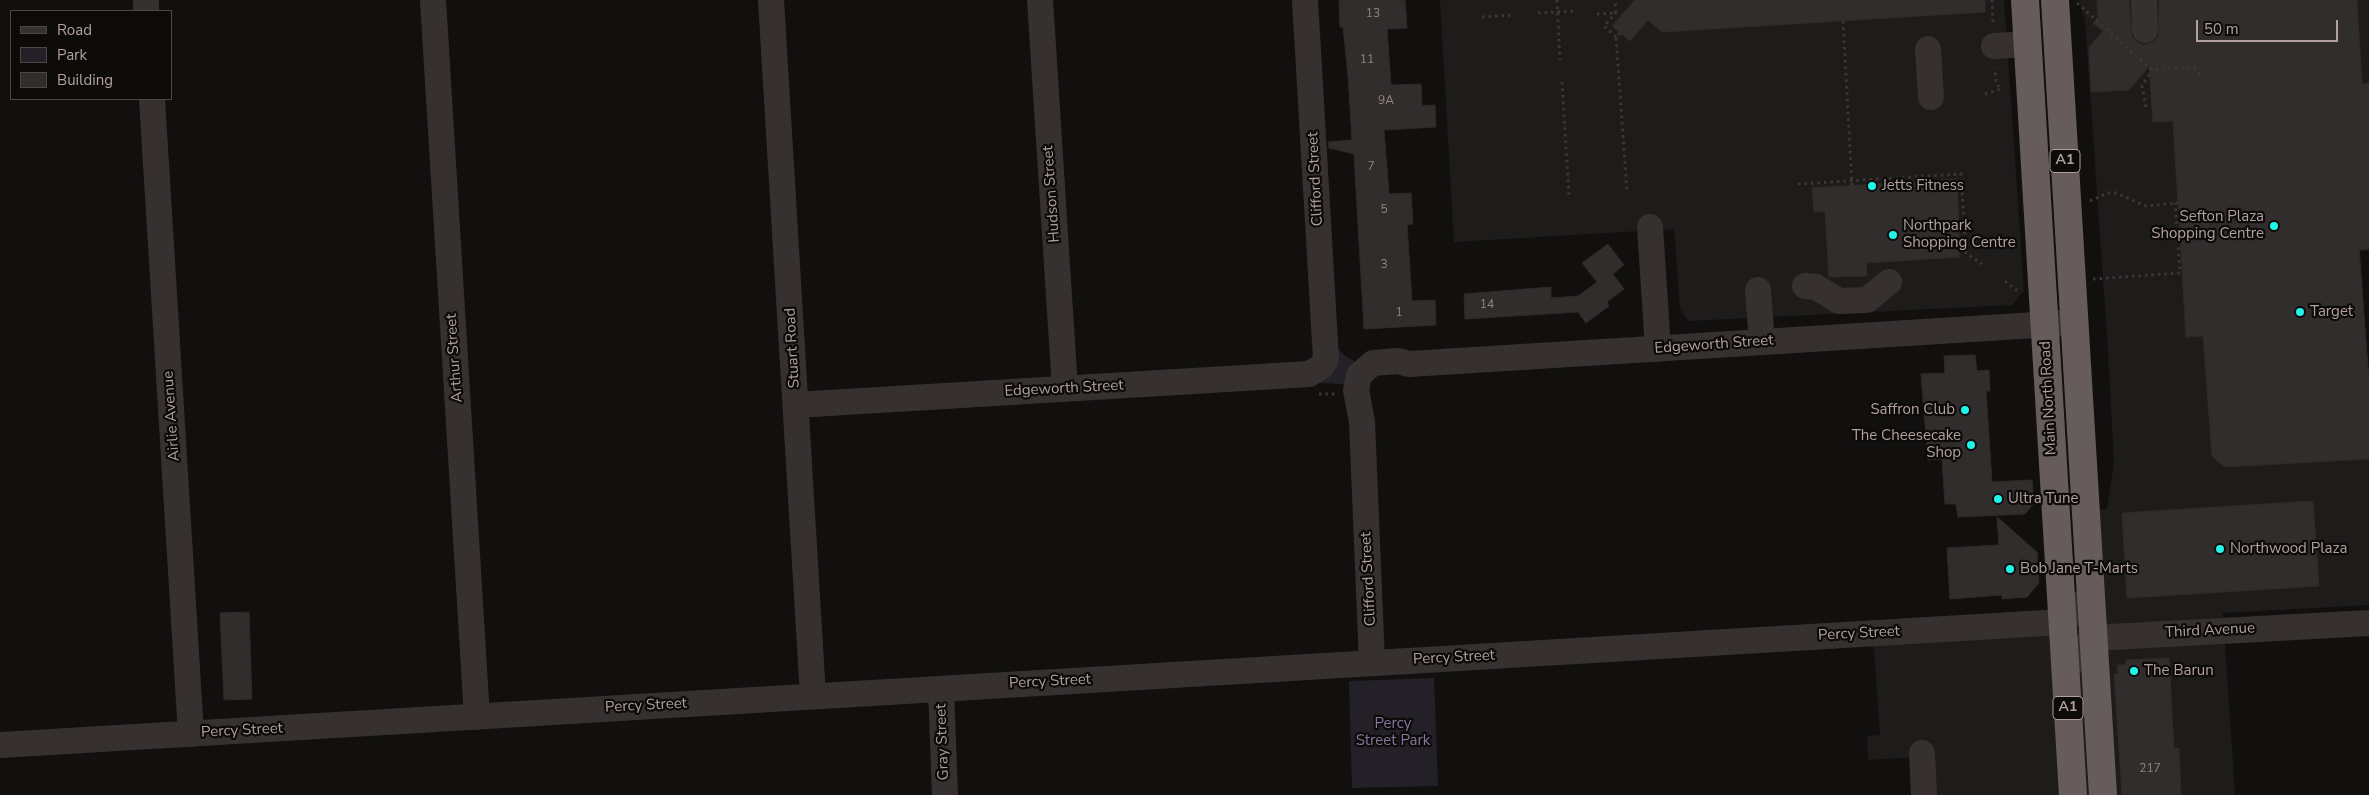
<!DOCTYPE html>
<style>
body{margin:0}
#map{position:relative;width:2369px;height:795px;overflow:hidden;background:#11100f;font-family:"Nunito Sans",sans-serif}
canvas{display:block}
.legend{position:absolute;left:10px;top:10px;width:162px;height:90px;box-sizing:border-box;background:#0c0b0a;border:1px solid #4e4746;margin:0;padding:6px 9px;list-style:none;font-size:15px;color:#b2a0a0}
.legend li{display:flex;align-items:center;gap:10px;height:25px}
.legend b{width:25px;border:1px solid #4e4746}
.scale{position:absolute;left:2196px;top:20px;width:142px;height:22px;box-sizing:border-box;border:2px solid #b2a0a0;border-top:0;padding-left:6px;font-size:15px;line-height:18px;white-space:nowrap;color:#b2a0a0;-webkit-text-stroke:4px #0c0b0a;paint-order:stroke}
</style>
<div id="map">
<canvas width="2369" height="795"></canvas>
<ul class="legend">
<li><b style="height:6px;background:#363130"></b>Road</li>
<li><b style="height:14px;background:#232028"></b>Park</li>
<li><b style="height:14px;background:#302d2c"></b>Building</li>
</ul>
<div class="scale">50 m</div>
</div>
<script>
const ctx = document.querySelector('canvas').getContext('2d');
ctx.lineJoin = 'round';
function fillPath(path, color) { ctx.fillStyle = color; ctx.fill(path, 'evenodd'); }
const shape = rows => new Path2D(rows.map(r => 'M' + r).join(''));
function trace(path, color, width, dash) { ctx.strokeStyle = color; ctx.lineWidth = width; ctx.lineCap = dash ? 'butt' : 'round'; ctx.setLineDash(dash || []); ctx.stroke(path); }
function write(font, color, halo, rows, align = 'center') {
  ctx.font = font + ' "Nunito Sans",sans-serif'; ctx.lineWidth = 4.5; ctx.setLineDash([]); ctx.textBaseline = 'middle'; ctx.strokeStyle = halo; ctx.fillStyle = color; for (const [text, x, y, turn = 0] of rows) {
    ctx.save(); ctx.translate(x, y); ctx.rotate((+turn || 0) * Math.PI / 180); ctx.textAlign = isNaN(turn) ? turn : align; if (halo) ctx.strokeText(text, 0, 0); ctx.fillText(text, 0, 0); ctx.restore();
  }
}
fillPath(shape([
 [1440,0,2004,0,2024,291,2012,305,1688,321,1680,309,1674,229,1454,242],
 [2079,0,2369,0,2369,250,2360,251,2369,380,2369,605,2223,613,2235,795,1920,795,1917,757,1868,760,1867,736,1880,735,1873,633,2080,621,2073,511,2107,509,2114,464,2108,350,2085,20]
]), '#1e1c1b');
fillPath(shape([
 [1337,348,1345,356,1356,362,1344,384,1317,383],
 [1434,678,1438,786,1352,788,1349,681]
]), '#232028');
const building = shape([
 [1339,0,1405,0,1407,28,1387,29,1391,85,1421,84,1422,106,1435,105,1436,127,1384,130,1389,194,1411,193,1413,224,1407,225,1412,301,1435,300,1436,325,1364,329,1354,154,1329,148,1328,142,1352,140,1348,76,1343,27,1340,27,1339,0],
 [1635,0,1985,0,1985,12,1662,32,1648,20,1630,41,1612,26,1635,0],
 [2097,0,2129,0,2132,37,2138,43,2145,45,2153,42,2158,37,2159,0,2357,0,2362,84,2369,83,2369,249,2359,250,2369,380,2369,459,2225,467,2212,456,2203,336,2186,337,2173,121,2153,122,2149,66,2129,90,2091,92,2089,47,2103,31,2093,23,2098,17,2097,0],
 [1957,179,1960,257,1866,263,1867,276,1829,277,1825,211,1814,212,1812,188,1957,179],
 [1608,244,1624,265,1613,274,1624,289,1607,302,1609,306,1586,323,1578,312,1465,319,1464,294,1551,287,1551,298,1578,296,1597,282,1582,263,1608,244],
 [1975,355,1977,371,1989,370,1990,391,1986,391,1992,482,2032,480,2034,503,2025,514,1958,517,1956,504,1945,504,1942,459,1928,460,1921,374,1945,373,1944,356,1975,355],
 [2313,501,2319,586,2127,598,2122,513,2313,501],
 [1997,517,2037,552,2039,583,2027,597,2002,599,2002,595,1950,599,1947,548,1999,545,1997,517],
 [249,612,252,699,224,700,220,613,249,612],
 [2169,658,2174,749,2179,748,2181,795,2122,795,2114,674,2118,674,2117,665,2126,665,2126,660,2169,658]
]);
fillPath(building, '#302d2c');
trace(building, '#2d2a29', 1);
trace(shape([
 [1557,0,1560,60],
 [1992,0,1993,24],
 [2077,3,2152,70,2193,67,2201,75],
 [1538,13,1574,11],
 [1597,14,1616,13,1615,0],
 [1482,17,1515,15],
 [1843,21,1852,186],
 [1620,33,1616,37,1627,192],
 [1616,37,1604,26,1616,13],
 [1562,82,1569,196],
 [1985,94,2001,89,1996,83,1995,68],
 [2146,107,2142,86,2152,70],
 [1798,184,1961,174,1966,253,1982,264],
 [2090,201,2108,193,2116,193,2146,206,2178,203],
 [2093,279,2180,273,2175,203],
 [2005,281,2020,293],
 [1319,394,1336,394]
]), '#3d3636', 3, [2.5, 4]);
trace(shape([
 [146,0,146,11],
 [433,0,477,717],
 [771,0,813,696],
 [1040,0,1065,389],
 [2144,0,2145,30],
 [1994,46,2028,44],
 [1928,49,1931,97],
 [152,99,191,734],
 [1650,227,1658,349],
 [1805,286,1816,287,1839,301,1867,300,1889,282],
 [1758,290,1762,342],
 [796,405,1309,374,1321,367,1326,359,1305,0],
 [1372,663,1362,422,1356,390,1359,375,1373,363,1398,361,1409,364,2068,323],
 [2065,670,2093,638,2369,623],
 [941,689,945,795],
 [0,745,2062,622,2091,596],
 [1922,753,1924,795]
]), '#363130', 26);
trace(shape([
 [2025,0,2073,795],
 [2055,0,2103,795]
]), '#675c5c', 28);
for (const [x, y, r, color] of [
 [1872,186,5,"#22f5ea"],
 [2274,226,5,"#22f5ea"],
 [1893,235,5,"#22f5ea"],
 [2300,312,5,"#22f5ea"],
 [1965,410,5,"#22f5ea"],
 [1971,445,5,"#22f5ea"],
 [1998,499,5,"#22f5ea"],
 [2220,549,5,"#22f5ea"],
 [2010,569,5,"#22f5ea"],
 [2134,671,5,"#22f5ea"]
]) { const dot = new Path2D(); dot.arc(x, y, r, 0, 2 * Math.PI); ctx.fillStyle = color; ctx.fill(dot); trace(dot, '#0c0b0a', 2); }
write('12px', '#928383', null, [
 ["13",1373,14],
 ["11",1367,60],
 ["9A",1386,101],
 ["7",1371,167],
 ["5",1384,210],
 ["3",1384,265],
 ["14",1487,305],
 ["1",1399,313],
 ["217",2150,769]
]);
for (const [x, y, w] of [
 [2065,161,30],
 [2068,708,30]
]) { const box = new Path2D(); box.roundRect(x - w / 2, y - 11.5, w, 23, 4); ctx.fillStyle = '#0c0b0a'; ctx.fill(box); trace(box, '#b2a0a0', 1); }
write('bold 14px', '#b2a0a0', null, [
 ["A1",2065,161],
 ["A1",2068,708]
]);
write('15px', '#b2a0a0', '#0c0b0a', [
 ["Clifford Street",1316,179,-93],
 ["Hudson Street",1052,194,-94],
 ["Edgeworth Street",1714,345,-4],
 ["Stuart Road",793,348,-93],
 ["Arthur Street",455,358,-94],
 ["Edgeworth Street",1064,389,-3],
 ["Main North Road",2049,398,-93],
 ["Airlie Avenue",172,416,-94],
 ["Clifford Street",1369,579,-93],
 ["Third Avenue",2210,631,-3],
 ["Percy Street",1859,634,-3],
 ["Percy Street",1454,658,-3],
 ["Percy Street",1050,682,-3],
 ["Percy Street",646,706,-3],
 ["Percy Street",242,731,-3],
 ["Gray Street",943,742,-92]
]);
write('15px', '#b2a0a0', '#0c0b0a', [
 ["Jetts Fitness",1882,186],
 ["Sefton Plaza",2264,217,"right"],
 ["Shopping Centre",2264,234,"right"],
 ["Northpark",1903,226],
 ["Shopping Centre",1903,243],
 ["Target",2310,312],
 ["Saffron Club",1955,410,"right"],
 ["The Cheesecake",1961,436,"right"],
 ["Shop",1961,453,"right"],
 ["Ultra Tune",2008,499],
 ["Northwood Plaza",2230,549],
 ["Bob Jane T-Marts",2020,569],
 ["The Barun",2144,671]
], 'left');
write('15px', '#84769e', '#0c0b0a', [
 ["Percy",1393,724],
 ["Street Park",1393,741]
]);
</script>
